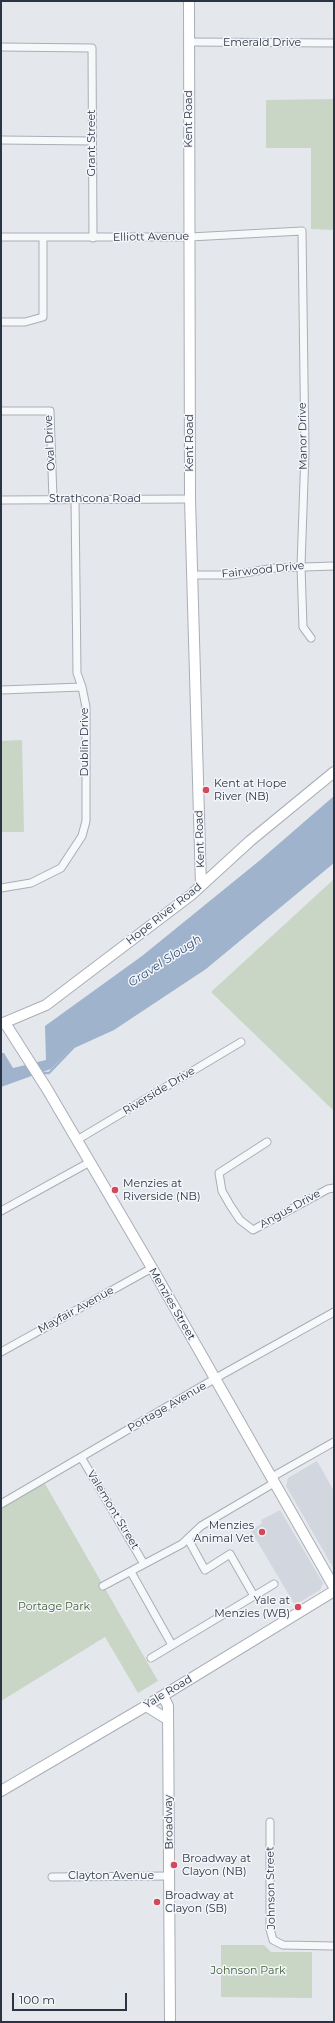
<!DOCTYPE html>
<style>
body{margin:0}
#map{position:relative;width:335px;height:2023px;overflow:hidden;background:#e4e7ec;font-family:Montserrat,sans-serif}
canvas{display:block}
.frame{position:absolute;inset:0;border:2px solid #2b3445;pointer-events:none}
.scale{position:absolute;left:12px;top:1993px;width:115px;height:18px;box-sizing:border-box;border:2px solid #2b3445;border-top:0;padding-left:5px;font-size:12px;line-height:14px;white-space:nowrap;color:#2b3445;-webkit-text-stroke:3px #f4f6f9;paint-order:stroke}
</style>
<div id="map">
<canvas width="335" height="2023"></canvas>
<div class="frame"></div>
<div class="scale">100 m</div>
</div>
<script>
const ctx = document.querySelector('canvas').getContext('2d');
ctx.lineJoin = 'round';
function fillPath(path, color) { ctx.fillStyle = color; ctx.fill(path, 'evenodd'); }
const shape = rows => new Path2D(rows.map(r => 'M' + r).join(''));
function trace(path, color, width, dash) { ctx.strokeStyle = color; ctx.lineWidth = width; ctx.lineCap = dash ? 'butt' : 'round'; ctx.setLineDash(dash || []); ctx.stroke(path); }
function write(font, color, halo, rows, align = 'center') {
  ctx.font = font + ' Montserrat,sans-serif'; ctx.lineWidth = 3; ctx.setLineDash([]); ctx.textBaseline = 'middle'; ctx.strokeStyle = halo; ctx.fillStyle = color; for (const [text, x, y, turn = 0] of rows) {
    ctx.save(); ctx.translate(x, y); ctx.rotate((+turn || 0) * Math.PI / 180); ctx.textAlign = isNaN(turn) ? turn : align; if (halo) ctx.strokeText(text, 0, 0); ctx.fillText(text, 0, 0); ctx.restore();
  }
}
fillPath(shape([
 [317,1461,334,1491,334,1569,286,1486,288,1478],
 [280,1510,323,1583,320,1590,295,1605,251,1531,262,1523,261,1520]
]), '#d2d6de');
fillPath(shape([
 [334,99,334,230,311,229,311,148,266,148,266,100],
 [22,740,24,832,1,832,1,741],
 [334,879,334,1111,211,992],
 [44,1482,158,1681,138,1693,105,1637,1,1701,1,1508],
 [221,1945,264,1945,271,1952,312,1952,312,1998,221,1997]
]), '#c9d6c5');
fillPath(shape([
 [334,796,334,863,206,969,114,1030,70,1050,51,1069,1,1087,1,1053,4,1053,13,1068,46,1060,45,1026,142,956,259,861]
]), '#9fb4cc');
trace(shape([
 [40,1073,49,1073,73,1048]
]), '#9fb4cc', 2.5);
const street = shape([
 [189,42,334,43],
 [1,47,92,48,93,238],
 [1,140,92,141],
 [1,237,190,237,302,231,305,452,301,566,303,627,311,638],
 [1,322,25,322,43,317,43,238],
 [1,411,50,411,53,499],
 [1,500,190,499],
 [192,575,232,575,275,568,334,566],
 [1,690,82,687],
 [1,888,31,883,61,868,82,836,86,821,86,707,82,687,77,673,75,499],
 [77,1140,241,1042],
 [267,1142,219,1173,222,1191,230,1205,240,1220,253,1230,328,1189,334,1188],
 [1,1211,90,1162],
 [1,1352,152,1268],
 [81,1457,144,1564],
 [272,1477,334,1442],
 [1,1504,216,1378,334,1312],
 [188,1539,205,1570,230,1554,254,1596],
 [131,1572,172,1645],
 [103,1586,182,1544,201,1526,274,1483],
 [151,1658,274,1584],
 [270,1822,270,1929,273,1940,283,1945,334,1946],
 [52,1877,169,1876]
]);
const secondary = shape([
 [189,1,190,499,201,886],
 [5,1023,47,1089,152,1268,334,1587],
 [1,1024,46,1005,191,895,250,841,334,772],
 [163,1696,168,1706,170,2022],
 [146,1706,167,1719],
 [1,1791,146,1706,334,1591]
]);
trace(street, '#a9aeb7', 9);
trace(secondary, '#a9aeb7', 12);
trace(street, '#f7f8fa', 7);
trace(secondary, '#fff', 10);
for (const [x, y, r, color] of [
 [206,790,4,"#d1495b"],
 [115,1190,4,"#d1495b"],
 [262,1532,4,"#d1495b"],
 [298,1607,4,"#d1495b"],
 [174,1865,4,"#d1495b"],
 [157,1902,4,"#d1495b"]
]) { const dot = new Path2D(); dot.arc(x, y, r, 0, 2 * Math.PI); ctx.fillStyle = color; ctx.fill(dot); trace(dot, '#f4f6f9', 1.5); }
write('11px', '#2b3445', '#f4f6f9', [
 ["Emerald Drive",262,43],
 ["Kent Road",189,119,-90],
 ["Grant Street",92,143,-90],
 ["Elliott Avenue",151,237,-1],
 ["Manor Drive",303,436,-91],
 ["Oval Drive",50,443,-93],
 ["Kent Road",190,443,-90],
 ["Strathcona Road",95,499],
 ["Fairwood Drive",263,570,-6],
 ["Dublin Drive",85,742,-90],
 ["Kent Road",200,839,-92],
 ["Hope River Road",164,914,-38],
 ["Riverside Drive",159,1091,-31],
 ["Angus Drive",290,1209,-29],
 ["Menzies Street",172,1304,60],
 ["Mayfair Avenue",76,1310,-29],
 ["Portage Avenue",167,1407,-30],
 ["Valemont Street",113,1510,59],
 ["Yale Road",168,1692,-31],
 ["Broadway",169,1822,-91],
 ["Clayton Avenue",111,1876],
 ["Johnson Street",271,1888,-91]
]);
write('11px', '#2b3445', '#f4f6f9', [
 ["Kent at Hope",214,784],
 ["River (NB)",214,797],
 ["Menzies at",123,1184],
 ["Riverside (NB)",123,1197],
 ["Menzies",254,1526,"right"],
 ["Animal Vet",254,1539,"right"],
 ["Yale at",290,1601,"right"],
 ["Menzies (WB)",290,1614,"right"],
 ["Broadway at",182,1859],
 ["Clayon (NB)",182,1872],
 ["Broadway at",165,1896],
 ["Clayon (SB)",165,1909]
], 'left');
write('11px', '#3f6138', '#f4f6f9', [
 ["Portage Park",54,1607],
 ["Johnson Park",248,1971]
]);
write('italic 12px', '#34527a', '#f4f6f9', [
 ["Gravel Slough",165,961,-33]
]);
</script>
